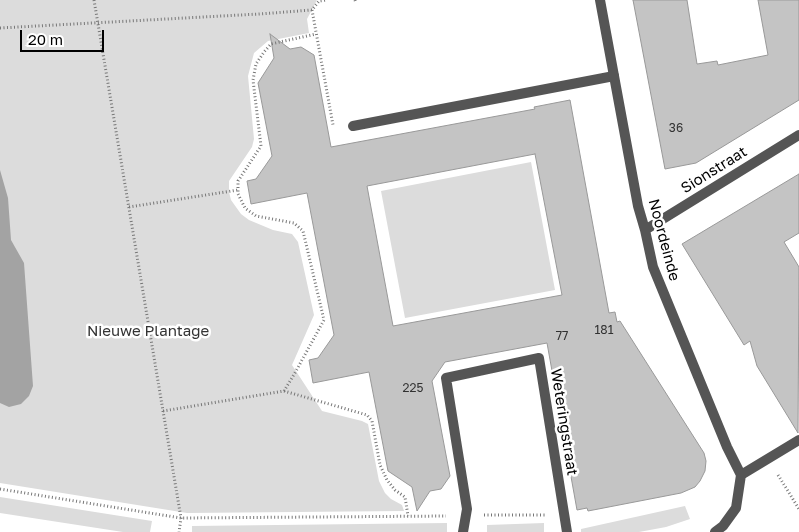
<!DOCTYPE html>
<style>
body{margin:0}
#map{position:relative;width:799px;height:532px;overflow:hidden;background:#fff;font-family:"Golos Text",sans-serif}
canvas{display:block}
.scale{position:absolute;left:20px;top:30px;width:84px;height:22px;box-sizing:border-box;border:2px solid #000;border-top:0;padding-left:6px;font-size:15px;line-height:18px;white-space:nowrap;color:#000;-webkit-text-stroke:4px #fff;paint-order:stroke}
</style>
<div id="map">
<canvas width="799" height="532"></canvas>
<div class="scale">20 m</div>
</div>
<script>
const ctx = document.querySelector('canvas').getContext('2d');
ctx.lineJoin = 'round';
function fillPath(path, color) { ctx.fillStyle = color; ctx.fill(path, 'evenodd'); }
const shape = rows => new Path2D(rows.map(r => 'M' + r).join(''));
function trace(path, color, width, dash) { ctx.strokeStyle = color; ctx.lineWidth = width; ctx.lineCap = dash ? 'butt' : 'round'; ctx.setLineDash(dash || []); ctx.stroke(path); }
function write(font, color, halo, rows, align = 'center') {
  ctx.font = font + ' "Golos Text",sans-serif'; ctx.lineWidth = 5; ctx.setLineDash([]); ctx.textBaseline = 'middle'; ctx.strokeStyle = halo; ctx.fillStyle = color; for (const [text, x, y, turn = 0] of rows) {
    ctx.save(); ctx.translate(x, y); ctx.rotate((+turn || 0) * Math.PI / 180); ctx.textAlign = isNaN(turn) ? turn : align; if (halo) ctx.strokeText(text, 0, 0); ctx.fillText(text, 0, 0); ctx.restore();
  }
}
fillPath(shape([
 [0,0,317,0,307,19,309,33,268,41,254,53,248,76,254,139,252,147,229,181,229,192,231,200,241,214,249,220,273,230,292,234,298,242,314,315,292,365,322,411,362,421,368,424,379,481,385,493,391,499,402,505,404,511,187,513,0,483],
 [531,162,555,290,405,318,381,191],
 [0,497,152,521,150,532,123,532,0,513],
 [685,506,690,519,666,527,639,532,581,532,581,529],
 [447,523,447,532,192,532,192,526],
 [544,523,544,532,487,532,487,525]
]), '#dcdcdc');
fillPath(shape([
 [0,170,8,198,11,240,24,263,33,386,29,396,21,404,9,407,0,403]
]), '#a3a3a3');
const building = shape([
 [633,0,687,0,697,64,717,61,718,65,768,55,758,0,799,0,799,100,696,163,665,169,633,0],
 [270,34,290,49,301,47,314,55,331,147,535,109,534,107,570,100,609,313,615,312,617,322,620,321,704,453,706,461,705,471,700,481,695,487,681,493,588,511,587,508,577,510,547,343,445,362,432,381,450,476,441,489,430,491,417,511,412,487,388,471,369,372,313,383,309,360,318,358,334,335,307,193,251,204,247,181,256,179,272,156,258,83,274,58,270,34],
 [535,154,562,295,393,326,367,186,535,154],
 [799,174,799,233,784,242,799,267,798,433,757,366,750,341,744,345,682,244,799,174]
]);
fillPath(building, '#c4c4c4');
trace(building, '#999', 1);
trace(shape([
 [94,0,181,518,179,532],
 [355,0,356,3],
 [312,10,333,125],
 [0,28,259,14,312,10,319,1,327,0],
 [129,207,238,190],
 [284,391,367,415,372,421,380,465,387,480,395,490,405,497,408,516],
 [163,411,284,391,296,371,324,320,303,231,294,223,256,216,245,208,238,194,238,181,261,146,253,80,256,64,264,52,271,44,316,34],
 [778,475,799,509],
 [0,489,181,518,446,516],
 [484,515,546,515]
]), '#777', 3, [1, 2.5]);
trace(shape([
 [353,126,614,76]
]), '#555', 10);
trace(shape([
 [600,0,638,206,645,230,653,267,727,447,741,475],
 [645,230,799,135],
 [741,475,799,440],
 [463,532,467,509,446,378,539,358,567,532],
 [715,532,723,526,736,508,741,475]
]), '#555', 10);
write('12px', '#313131', null, [
 ["36",676,128],
 ["181",604,330],
 ["77",562,336],
 ["225",413,388]
]);
write('15px', '#000', '#fff', [
 ["Sionstraat",714,170,-32],
 ["Noordeinde",664,240,75],
 ["Weteringstraat",564,422,81]
]);
write('15px', '#333', '#fff', [
 ["Nieuwe Plantage",148,331]
]);
</script>
